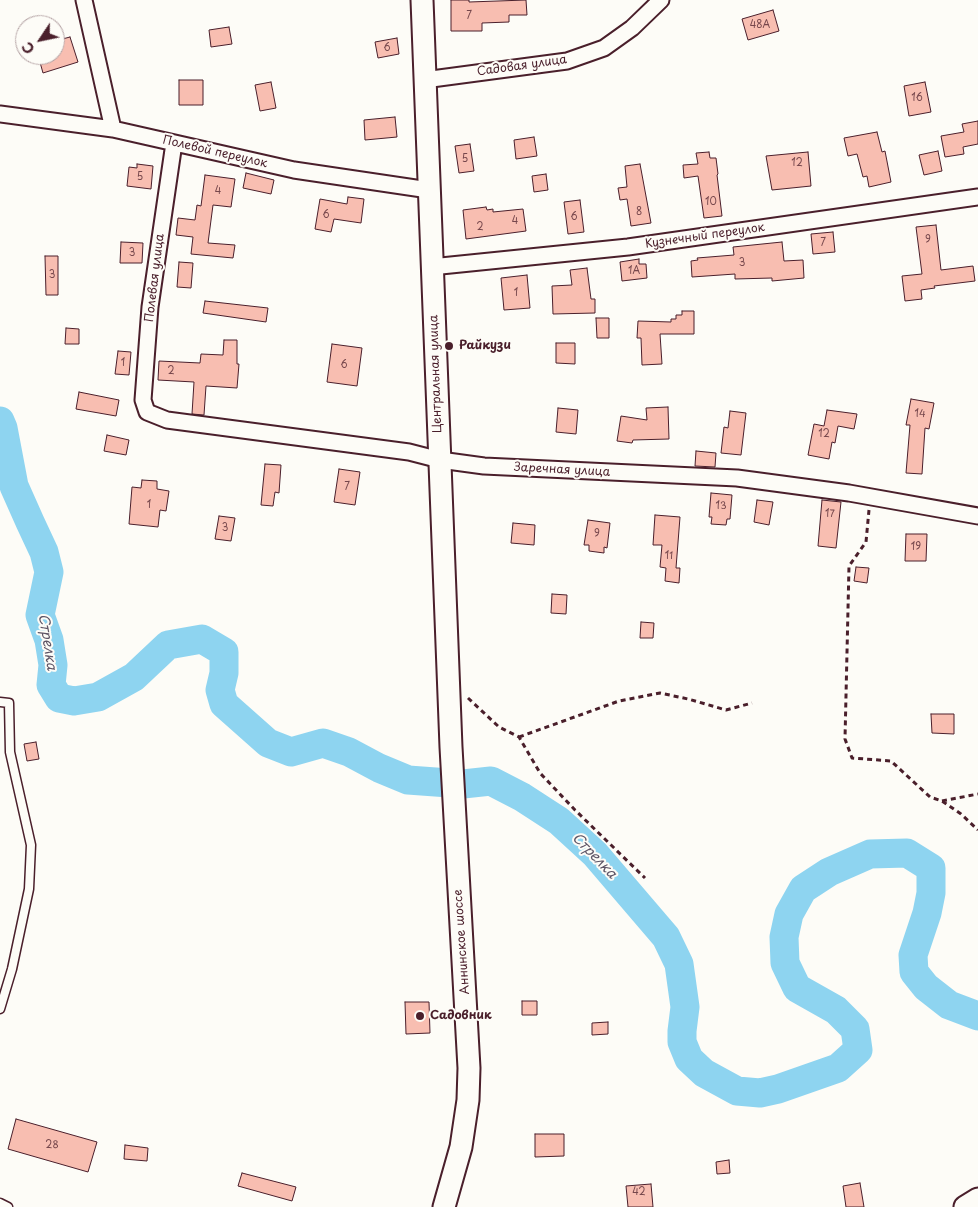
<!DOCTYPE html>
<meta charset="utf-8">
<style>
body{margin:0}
#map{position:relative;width:978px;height:1207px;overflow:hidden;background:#fdfcf7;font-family:"Playpen Sans",sans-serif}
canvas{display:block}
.north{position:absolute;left:15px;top:15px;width:50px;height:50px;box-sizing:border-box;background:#fdfcf7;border:1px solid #b5a4a5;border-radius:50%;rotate:236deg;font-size:14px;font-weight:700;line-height:20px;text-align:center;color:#4a1f2b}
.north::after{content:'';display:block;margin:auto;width:18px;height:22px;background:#4a1f2b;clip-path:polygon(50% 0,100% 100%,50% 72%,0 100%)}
</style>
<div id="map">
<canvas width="978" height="1207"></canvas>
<div class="north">С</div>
</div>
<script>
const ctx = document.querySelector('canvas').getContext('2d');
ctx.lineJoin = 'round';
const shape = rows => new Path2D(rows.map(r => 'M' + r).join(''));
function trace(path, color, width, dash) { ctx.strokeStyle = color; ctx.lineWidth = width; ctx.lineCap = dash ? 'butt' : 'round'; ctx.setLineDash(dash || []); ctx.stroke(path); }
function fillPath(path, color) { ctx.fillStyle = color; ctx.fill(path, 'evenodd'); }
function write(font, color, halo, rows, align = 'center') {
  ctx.font = font + ' "Playpen Sans",sans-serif'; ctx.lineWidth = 4; ctx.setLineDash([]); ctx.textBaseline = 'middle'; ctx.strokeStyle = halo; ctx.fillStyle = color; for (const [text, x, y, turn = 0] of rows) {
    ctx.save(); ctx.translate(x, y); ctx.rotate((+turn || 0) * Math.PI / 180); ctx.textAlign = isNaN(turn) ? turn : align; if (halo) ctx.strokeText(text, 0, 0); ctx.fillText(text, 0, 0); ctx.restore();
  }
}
trace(shape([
 [0,421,3,428,14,486,30,522,44,552,49,572,40,615,49,640,53,665,51,685,59,698,74,701,98,697,134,677,168,645,202,639,224,652,224,673,220,690,224,704,268,743,291,752,323,743,349,752,379,768,408,780,463,784,491,781,522,797,559,821,595,854,666,937,679,964,685,1007,682,1031,682,1042,689,1059,704,1073,737,1091,760,1093,778,1089,838,1068,858,1050,855,1029,836,1010,797,988,785,963,784,937,789,914,803,889,829,872,870,854,907,853,931,868,931,893,927,913,913,955,914,972,926,987,949,1005,978,1016]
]), '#8ed4f0', 29);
const building = shape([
 [451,0,469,0,469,2,526,0,527,15,509,15,509,22,482,23,482,31,451,31,451,0],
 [773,10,779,31,748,40,742,19,773,10],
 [229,27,232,44,211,47,209,30,229,27],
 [70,37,78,62,43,73,38,55,55,55,55,41,70,37],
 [397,38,399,54,378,58,375,42,397,38],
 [179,80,203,80,203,105,179,105,179,80],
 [271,82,276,108,260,111,255,85,271,82],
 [925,82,931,112,909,116,904,86,925,82],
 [395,117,397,137,365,140,364,120,395,117],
 [978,121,978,144,963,147,964,154,945,157,941,136,964,132,962,124,978,121],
 [877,132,882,152,885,151,891,182,869,187,867,176,863,177,857,154,848,156,844,138,877,132],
 [534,137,537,156,516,159,514,140,534,137],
 [470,144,474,171,459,173,455,146,470,144],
 [938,151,942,171,924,175,919,155,938,151],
 [709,152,710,158,716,158,718,174,717,175,722,216,704,218,698,176,684,178,683,165,698,164,696,153,709,152],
 [808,152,811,186,772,190,766,156,808,152],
 [137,164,153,166,151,189,127,186,129,167,137,168,137,164],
 [640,164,651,223,631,226,627,199,620,200,618,188,627,187,625,166,640,164],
 [246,173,274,180,271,194,243,188,246,173],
 [546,174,548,190,534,192,532,176,546,174],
 [205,175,235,179,231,207,213,205,208,243,235,245,233,258,191,254,193,237,176,235,178,218,195,220,197,205,201,206,205,175],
 [348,197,364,199,361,223,334,219,331,232,315,229,320,199,347,204,348,197],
 [580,200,584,232,568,234,564,202,580,200],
 [486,207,487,210,493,209,493,212,523,209,526,231,466,239,463,210,486,207],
 [936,225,941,270,973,266,975,281,934,286,935,288,921,290,922,299,905,301,902,276,922,274,916,227,936,225],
 [833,232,835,252,813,254,811,234,833,232],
 [121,242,143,243,142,263,120,263,121,242],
 [782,242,784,261,803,260,804,278,772,281,772,278,735,279,735,274,692,277,691,261,698,260,697,258,734,255,733,247,782,242],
 [45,256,58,256,58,295,46,295,45,256],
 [639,259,639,264,646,264,647,278,622,281,620,262,639,259],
 [179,262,193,263,191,288,177,287,179,262],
 [587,268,591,299,595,299,595,313,553,314,552,286,572,285,570,270,587,268],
 [527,275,530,308,504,310,501,278,527,275],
 [205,301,268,308,266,322,203,313,205,301],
 [682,311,694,311,694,334,660,334,662,364,642,365,641,338,637,338,638,321,671,322,671,319,676,319,676,315,682,315,682,311],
 [596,318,609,318,609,338,597,338,596,318],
 [66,328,79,329,79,344,65,344,66,328],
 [224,340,237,340,237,364,239,364,237,388,206,386,204,415,192,414,194,382,158,380,159,361,200,363,201,354,223,355,224,340],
 [556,343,575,343,575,364,556,363,556,343],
 [332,344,362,348,357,386,327,382,332,344],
 [118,351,131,352,129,375,115,374,118,351],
 [79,392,119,400,116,416,76,409,79,392],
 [911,399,934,403,929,429,925,428,922,474,906,473,910,425,906,425,911,399],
 [668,407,669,439,633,440,632,443,617,441,621,416,647,420,646,408,668,407],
 [558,408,578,410,576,434,556,432,558,408],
 [827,410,857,414,854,429,838,426,835,443,832,442,829,459,808,455,814,424,824,426,827,410],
 [730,411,746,413,741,455,721,453,724,427,728,428,730,411],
 [107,435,129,440,126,455,104,451,107,435],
 [696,451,716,453,715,467,695,466,696,451],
 [265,464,281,465,279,493,275,492,273,506,261,505,265,464],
 [339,469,360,472,355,505,334,502,339,469],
 [142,480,157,481,157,489,169,491,166,511,160,510,158,527,129,524,132,487,141,488,142,480],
 [711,493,732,495,730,519,727,519,726,525,711,524,712,517,709,517,711,493],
 [757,500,773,502,769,525,754,522,757,500],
 [822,500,841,502,836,548,818,546,822,500],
 [655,515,680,517,676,568,680,568,679,583,665,581,666,568,660,567,662,545,653,545,655,515],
 [219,516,235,518,231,541,215,539,219,516],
 [588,520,610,523,607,548,604,547,604,553,589,551,589,545,584,545,588,520],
 [513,523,535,525,534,545,511,543,513,523],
 [906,534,927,534,926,561,905,561,906,534],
 [856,567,869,568,867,583,854,581,856,567],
 [552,594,567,595,566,614,551,613,552,594],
 [641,622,654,623,653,638,640,638,641,622],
 [931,714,954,714,954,734,932,733,931,714],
 [36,742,39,759,27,761,24,744,36,742],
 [522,1001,537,1001,537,1015,522,1015,522,1001],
 [405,1002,429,1002,430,1033,406,1034,405,1002],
 [608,1022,608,1034,592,1035,592,1023,608,1022],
 [16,1119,97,1142,88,1172,8,1149,16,1119],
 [535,1134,564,1134,564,1156,535,1157,535,1134],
 [125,1145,148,1148,147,1161,124,1159,125,1145],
 [729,1160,730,1173,717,1174,716,1162,729,1160],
 [242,1173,296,1187,292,1201,238,1186,242,1173],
 [860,1183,864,1207,846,1207,843,1186,860,1183],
 [651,1184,653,1207,628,1207,626,1186,651,1184]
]);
fillPath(building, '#f8beb1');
trace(building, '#4a1f2b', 1);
const lane = shape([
 [0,702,9,703,10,752,31,845,29,889,12,969,0,1009],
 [0,1203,8,1207]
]);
const street = shape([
 [84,0,113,129],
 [424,80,567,61,604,48,632,28,661,0],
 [0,114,113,129,294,170,429,190],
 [174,143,150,307,143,400,147,412,167,420,409,452,440,460,484,466,737,478,849,493,978,516],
 [431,267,628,247,978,197]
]);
const secondary = shape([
 [422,0,451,747,469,1068,468,1100,461,1147,444,1207],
 [965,1207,978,1199]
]);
trace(lane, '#4a1f2b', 11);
trace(street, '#4a1f2b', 19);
trace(secondary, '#4a1f2b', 25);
trace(shape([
 [869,510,866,542,849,566,845,739,852,758,891,761,930,797,942,801,961,814,978,830],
 [468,698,499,727,519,737,540,773,575,810,645,878],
 [519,737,619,701,660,693,688,699,726,710,752,703],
 [942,801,978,794]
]), '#4a1f2b', 3, [5, 4]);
trace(lane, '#fdfcf7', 8);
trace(street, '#fdfcf7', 15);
trace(secondary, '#fdfcf7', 21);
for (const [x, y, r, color] of [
 [449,346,5,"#4a1f2b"],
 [420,1016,5,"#4a1f2b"]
]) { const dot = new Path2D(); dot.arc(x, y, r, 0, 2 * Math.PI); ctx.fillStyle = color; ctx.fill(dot); trace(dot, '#fdfcf7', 2); }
write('10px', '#76474c', null, [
 ["7",469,16],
 ["48А",760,25],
 ["6",387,48],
 ["16",917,98],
 ["5",465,159],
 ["12",797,163],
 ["5",140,177],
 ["4",218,191],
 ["10",711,202],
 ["8",639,212],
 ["6",326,215],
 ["6",574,217],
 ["4",515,221],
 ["2",480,227],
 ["9",928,240],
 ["7",823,243],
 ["3",132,253],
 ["3",742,263],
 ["1А",634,271],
 ["3",52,275],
 ["1",516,293],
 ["1",123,363],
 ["6",344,365],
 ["2",171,371],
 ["14",920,414],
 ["12",824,434],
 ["7",347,487],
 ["1",149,505],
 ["13",721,506],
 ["17",830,514],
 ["3",225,528],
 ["9",597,534],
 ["19",916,547],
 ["11",669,556],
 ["28",52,1145],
 ["42",639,1192]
]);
write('12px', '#4a1f2b', '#fdfcf7', [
 ["Садовая улица",522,66,-8],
 ["Полевой переулок",215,152,13],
 ["Кузнечный переулок",705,236,-8],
 ["Полевая улица",155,278,-83],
 ["Центральная улица",436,374,-92],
 ["Заречная улица",562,470,3],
 ["Аннинское шоссе",462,942,-94]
]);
write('bold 12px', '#4a1f2b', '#fdfcf7', [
 ["Райкузи",459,346],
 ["Садовник",430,1016]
], 'left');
write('italic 14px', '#5e5566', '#fdfcf7', [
 ["Стрелка",47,642,81],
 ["Стрелка",594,856,46]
]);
</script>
